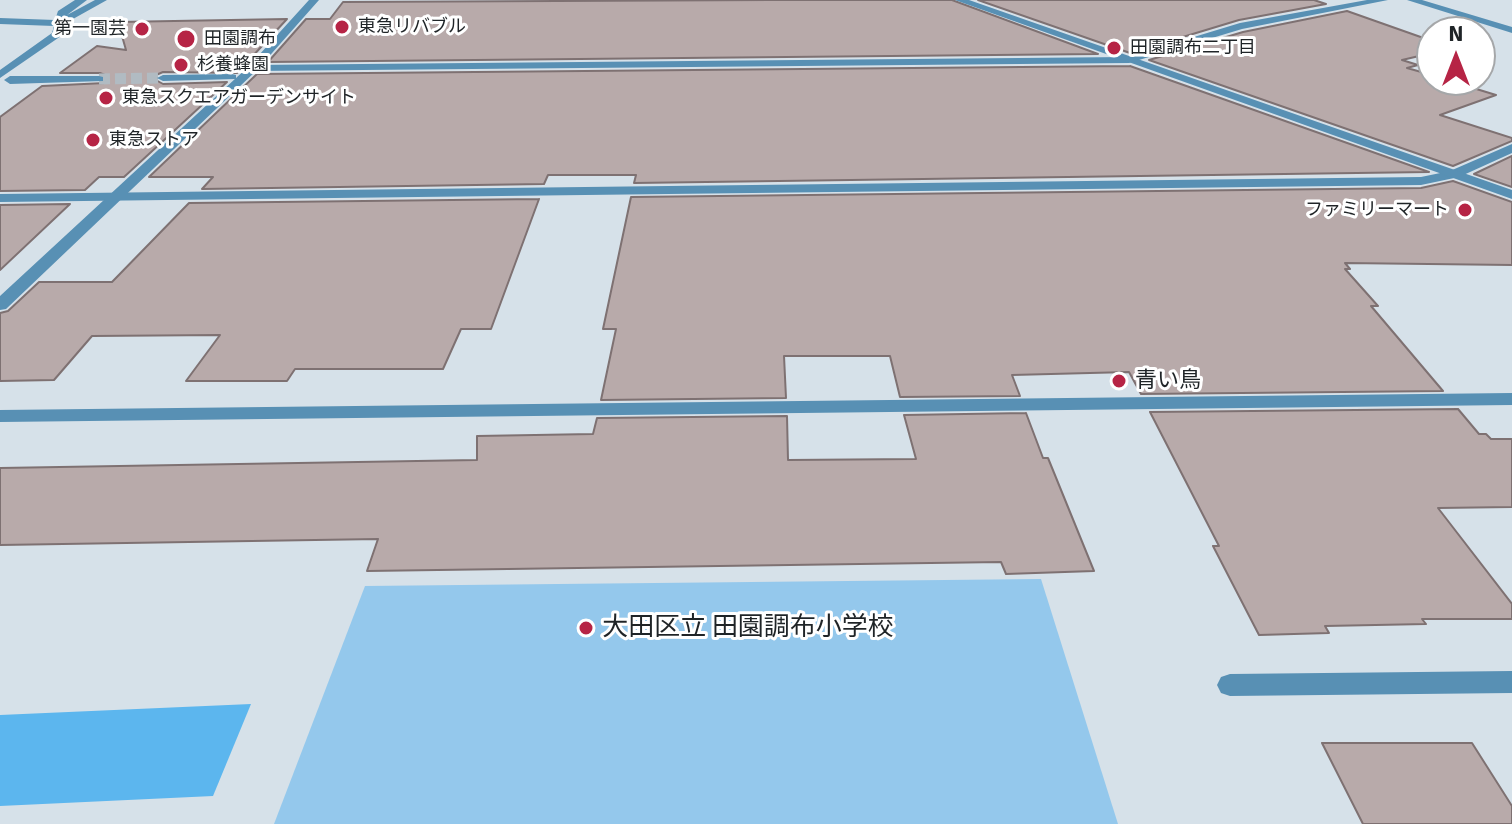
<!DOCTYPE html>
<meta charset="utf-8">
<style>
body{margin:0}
#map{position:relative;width:1512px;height:824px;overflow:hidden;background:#d6e1e9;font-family:Signika,sans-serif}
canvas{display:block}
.north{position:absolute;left:1416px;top:16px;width:80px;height:80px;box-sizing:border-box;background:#fff;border:2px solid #a5a7a9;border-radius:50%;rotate:0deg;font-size:22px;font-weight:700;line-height:32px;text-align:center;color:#1f2427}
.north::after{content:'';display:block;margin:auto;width:28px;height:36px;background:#b62445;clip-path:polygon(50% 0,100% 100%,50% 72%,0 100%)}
</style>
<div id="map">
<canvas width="1512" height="824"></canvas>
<div class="north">N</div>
</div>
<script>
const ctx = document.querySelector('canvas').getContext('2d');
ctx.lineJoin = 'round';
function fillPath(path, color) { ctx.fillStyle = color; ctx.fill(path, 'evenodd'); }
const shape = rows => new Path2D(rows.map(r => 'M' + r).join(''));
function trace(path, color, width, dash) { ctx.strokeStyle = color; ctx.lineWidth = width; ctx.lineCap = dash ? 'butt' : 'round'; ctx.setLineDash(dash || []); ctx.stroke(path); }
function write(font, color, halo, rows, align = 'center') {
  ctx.font = font + ' Signika,"Noto Sans JP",sans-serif'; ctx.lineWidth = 6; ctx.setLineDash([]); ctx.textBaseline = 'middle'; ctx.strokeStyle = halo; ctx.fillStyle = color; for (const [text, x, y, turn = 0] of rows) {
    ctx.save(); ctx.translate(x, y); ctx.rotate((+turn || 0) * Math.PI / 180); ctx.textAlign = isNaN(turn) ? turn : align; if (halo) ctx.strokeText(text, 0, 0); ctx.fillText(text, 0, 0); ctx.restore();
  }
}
fillPath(shape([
 [1041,579,1118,824,274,824,365,586]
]), '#94c8ec');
fillPath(shape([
 [251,704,213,796,0,806,0,715]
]), '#5cb6ee');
const building = shape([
 [770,0,952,0,1098,54,268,62,306,19,330,19,343,2,770,0],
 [978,0,1314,0,1326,4,1239,20,1130,53,978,0],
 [1347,11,1432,41,1432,53,1402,60,1418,65,1407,68,1432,75,1432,80,1447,80,1496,95,1440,115,1512,138,1512,141,1453,166,1149,60,1243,32,1347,11],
 [287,19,237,73,163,72,156,75,154,79,163,84,227,82,124,177,99,177,85,190,0,191,0,117,42,86,105,83,105,75,100,73,60,73,97,46,126,50,118,22,287,19],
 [1130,66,1429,172,634,183,636,175,548,175,544,184,202,189,213,177,149,177,257,74,1130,66],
 [1512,156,1512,187,1474,174,1512,156],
 [1453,181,1512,202,1512,265,1345,263,1350,269,1345,269,1378,306,1371,306,1443,391,1141,394,1129,372,1012,375,1020,396,900,397,890,356,784,356,786,398,601,400,616,329,603,329,631,197,1421,188,1453,181],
 [539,199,491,329,461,329,443,369,295,369,287,381,186,381,220,335,92,336,54,380,0,381,0,313,8,311,39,282,112,282,189,203,539,199],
 [70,204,0,270,0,205,70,204],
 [1458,409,1479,434,1486,434,1491,439,1512,439,1512,507,1438,508,1512,604,1512,619,1422,619,1426,624,1325,626,1329,633,1259,635,1213,546,1219,546,1150,412,1458,409],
 [1026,413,1043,458,1048,458,1094,571,1006,574,1001,562,367,571,378,539,0,545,0,468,477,460,477,436,593,434,597,418,787,416,788,460,916,459,904,415,1026,413],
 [1322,743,1472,743,1512,806,1512,824,1363,824,1322,743]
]);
fillPath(building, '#b8aaaa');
trace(building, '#7e7172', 2);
trace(shape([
 [99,79,163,78]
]), '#b1bbc2', 11, [11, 5]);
fillPath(shape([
 [232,74,236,75,236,79,163,81,157,78,163,75,232,74],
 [99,76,103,77,103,81,10,84,4,80,10,76,99,76]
]), '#5890b4');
fillPath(shape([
 [75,0,87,0,67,15,95,0,107,0,64,24,61,36,0,78,0,70,52,33,54,26,0,24,0,18,55,20,58,11,75,0],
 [1367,0,1388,0,1242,29,1129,63,253,71,247,68,253,65,1128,57,1240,23,1367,0],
 [1407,0,1422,0,1512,27,1512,33,1407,0],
 [1512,144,1512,153,1459,177,1421,185,0,202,0,194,1421,177,1450,171,1512,144],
 [1512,393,1512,405,0,422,0,410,1512,393],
 [1512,671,1512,693,1230,696,1221,693,1217,685,1221,677,1230,674,1512,671]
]), '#5890b4');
fillPath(shape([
 [309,0,319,0,257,70,6,309,0,310,0,296,249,66,309,0],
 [955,0,969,0,1512,190,1512,199,955,0]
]), '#5890b4');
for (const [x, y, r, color] of [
 [342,27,8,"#b62445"],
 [142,29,8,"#b62445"],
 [186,39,10,"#b62445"],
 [1114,48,8,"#b62445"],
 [181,65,8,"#b62445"],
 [106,98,8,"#b62445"],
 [93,140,8,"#b62445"],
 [1465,210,8,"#b62445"],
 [1119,381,8,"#b62445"],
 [586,628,8,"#b62445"]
]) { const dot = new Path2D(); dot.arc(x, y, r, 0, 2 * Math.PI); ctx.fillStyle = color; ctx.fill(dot); trace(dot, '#fff', 3); }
write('18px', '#1f2427', '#fff', [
 ["東急リバブル",358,27],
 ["第一園芸",126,29,"right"],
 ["田園調布",204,39],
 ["田園調布二丁目",1130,48],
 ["杉養蜂園",197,65],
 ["東急スクエアガーデンサイト",122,98],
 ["東急ストア",109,140],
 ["ファミリーマート",1449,210,"right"]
], 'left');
write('22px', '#1f2427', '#fff', [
 ["青い鳥",1135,381]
], 'left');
write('26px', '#1f2427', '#fff', [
 ["大田区立 田園調布小学校",602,628]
], 'left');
</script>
